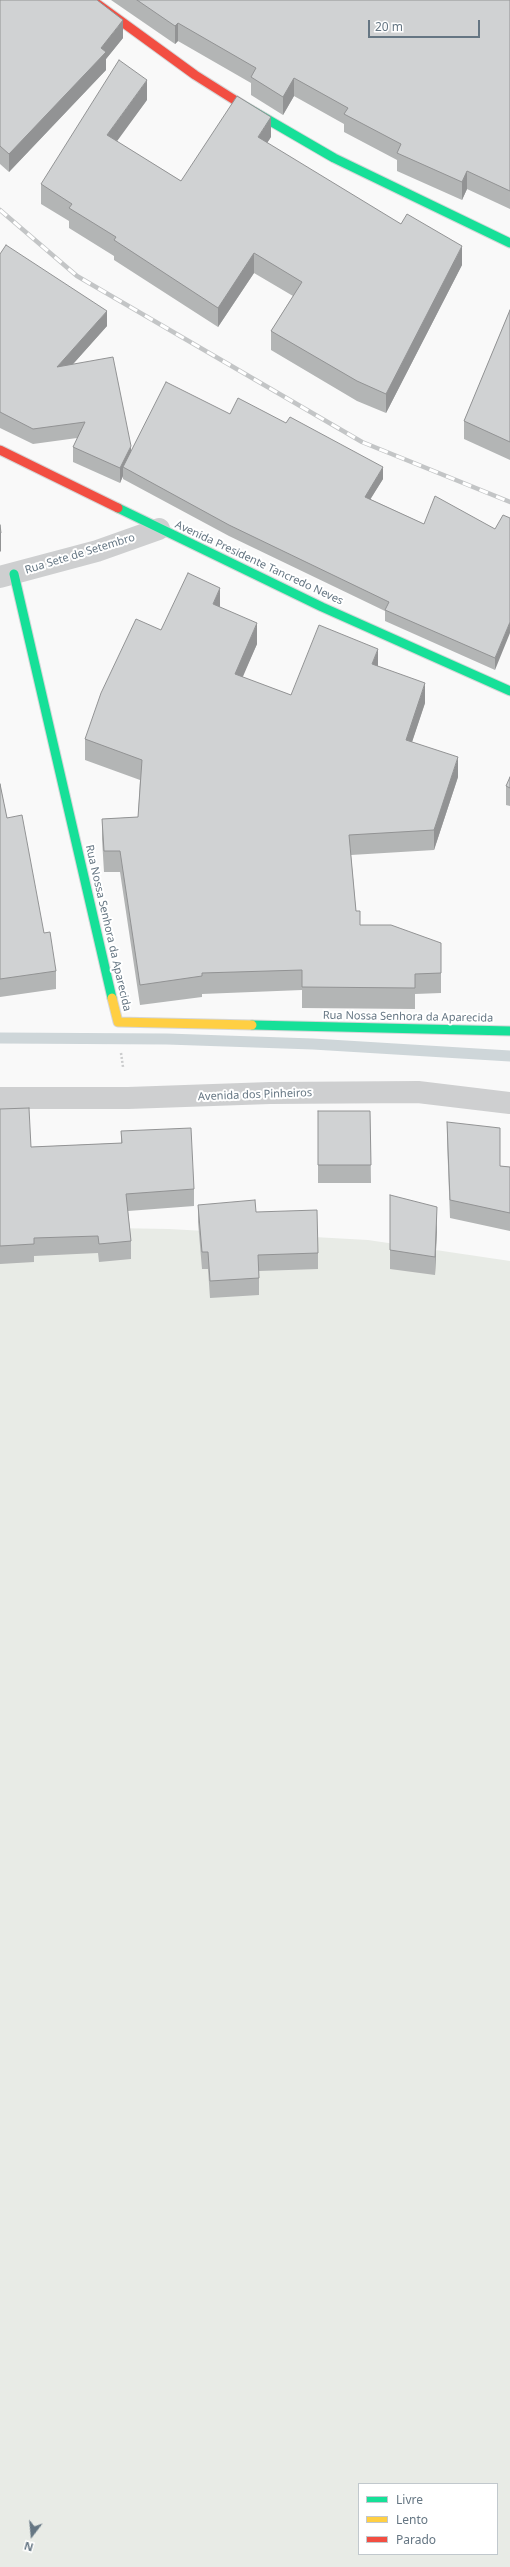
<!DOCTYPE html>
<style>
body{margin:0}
#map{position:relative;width:510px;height:2567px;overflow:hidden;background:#f9f9f9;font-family:"Noto Sans",sans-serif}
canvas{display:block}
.legend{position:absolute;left:358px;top:2483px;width:140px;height:72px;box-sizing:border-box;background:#fff;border:1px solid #c1c8cd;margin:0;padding:5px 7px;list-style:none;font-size:12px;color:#657683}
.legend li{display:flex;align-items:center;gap:8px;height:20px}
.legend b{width:20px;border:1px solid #c1c8cd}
.north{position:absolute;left:12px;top:2515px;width:40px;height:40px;-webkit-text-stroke:3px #fff;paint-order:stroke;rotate:196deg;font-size:11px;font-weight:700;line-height:16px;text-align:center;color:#657683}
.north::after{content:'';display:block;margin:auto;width:14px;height:18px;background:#657683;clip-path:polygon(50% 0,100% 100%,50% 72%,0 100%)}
.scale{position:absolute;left:368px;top:20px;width:112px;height:18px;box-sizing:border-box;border:2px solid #657683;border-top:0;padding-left:5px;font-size:12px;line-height:14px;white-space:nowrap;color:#657683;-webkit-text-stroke:3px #fff;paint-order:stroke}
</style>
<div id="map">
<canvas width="510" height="2567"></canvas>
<ul class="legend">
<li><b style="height:5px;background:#16e098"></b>Livre</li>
<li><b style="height:5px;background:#ffcf43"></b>Lento</li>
<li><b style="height:5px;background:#f24e42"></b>Parado</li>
</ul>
<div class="north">N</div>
<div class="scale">20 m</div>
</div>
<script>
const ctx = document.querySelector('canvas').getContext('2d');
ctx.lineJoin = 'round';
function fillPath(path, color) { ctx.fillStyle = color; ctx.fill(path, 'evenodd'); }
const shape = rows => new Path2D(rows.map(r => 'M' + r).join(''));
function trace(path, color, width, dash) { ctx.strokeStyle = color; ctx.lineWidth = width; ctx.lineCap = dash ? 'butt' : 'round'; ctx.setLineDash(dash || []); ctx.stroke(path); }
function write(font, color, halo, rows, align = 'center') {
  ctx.font = font + ' "Noto Sans",sans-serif'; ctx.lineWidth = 4; ctx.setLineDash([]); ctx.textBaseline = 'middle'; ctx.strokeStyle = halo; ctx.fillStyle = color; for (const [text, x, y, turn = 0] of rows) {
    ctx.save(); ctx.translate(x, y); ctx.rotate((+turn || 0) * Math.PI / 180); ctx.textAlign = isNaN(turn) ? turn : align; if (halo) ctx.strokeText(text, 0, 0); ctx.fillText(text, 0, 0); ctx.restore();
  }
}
fillPath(shape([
 [0,1226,169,1229,368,1240,510,1261,510,2567,0,2567],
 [359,2484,497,2484,497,2554,359,2554]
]), '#e8ebe6');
trace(shape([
 [0,1038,167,1039,313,1044,510,1056]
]), '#ced6d9', 11);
const fast = shape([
 [241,104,334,158,510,243],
 [118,508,322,607,510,691],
 [14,574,112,998],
 [252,1025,510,1031]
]);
const slow = shape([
 [112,998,118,1022,252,1025]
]);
const jam = shape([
 [92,0,195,75,241,104],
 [0,450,118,508]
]);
trace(fast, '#d5d6d7', 11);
trace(slow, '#d5d6d7', 11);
trace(jam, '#d5d6d7', 11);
trace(shape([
 [121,1053,123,1067]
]), '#cbcccd', 2.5, [2, 2]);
trace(shape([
 [0,577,97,551,159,529],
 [0,1098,128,1098,270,1093,418,1092,510,1103]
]), '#cecfd0', 22);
trace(fast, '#16e098', 9);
trace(slow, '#ffcf43', 9);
trace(jam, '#f24e42', 9);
const rail = shape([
 [0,210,77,276,362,442,510,502]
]);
trace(rail, '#c3c5c6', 4.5);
trace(rail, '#fff', 3, [9]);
fillPath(shape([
 [0,0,123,38,106,59,106,70,9,172,0,164],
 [111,0,510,0,510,209,467,189,462,200,397,171,397,160,344,132,344,124,294,96,283,115,251,95,251,83,178,41,175,44],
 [147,100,116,141,181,181,271,137,267,143,462,265,386,413,357,401,271,350,271,331,293,296,254,273,218,327,114,260,114,256,69,228,69,221,41,204,41,184],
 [0,254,107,326,73,364,131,453,230,414,383,479,370,499,424,524,495,529,495,670,385,621,385,611,229,536,123,479,123,476,120,483,73,462,73,447,77,438,33,444,0,428],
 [510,310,510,460,464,439,464,421],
 [220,607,257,644,242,677,291,695,378,666,425,703,412,742,458,777,434,850,351,855,356,911,360,925,441,973,441,993,415,994,415,1009,302,1008,302,990,202,994,202,997,140,1005,120,872,104,872,102,839,102,819,138,817,140,780,85,760,85,739,161,630],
 [510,777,510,806,506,805,506,786],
 [0,784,7,818,56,971,56,989,0,997],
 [0,1109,31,1147,121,1143,121,1131,194,1189,194,1206,128,1211,131,1241,131,1259,99,1262,98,1253,34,1256,34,1262,0,1264],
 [318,1111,370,1111,371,1183,318,1183],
 [447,1122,500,1166,510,1167,510,1231,450,1218,447,1140],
 [198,1205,256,1212,318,1253,318,1269,259,1271,259,1295,210,1298,208,1269,202,1269,198,1222],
 [437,1226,435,1275,390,1269,390,1250]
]), '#b3b5b5');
fillPath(shape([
 [123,20,123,38,106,59,106,70,9,172,9,154,101,48],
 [178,23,178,41,175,44,175,26],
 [294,78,294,96,283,115,283,97],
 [147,80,147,100,107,155,107,135],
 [271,117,271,137,258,157,258,137],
 [467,171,467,189,462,200,462,182],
 [462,246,462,265,386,413,386,394],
 [254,253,254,273,218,327,218,308],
 [107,311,107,326,57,382,57,367],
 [131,446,131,461,123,467,123,476,120,483,120,468],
 [383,467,383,479,365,508,365,497],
 [0,533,1,533,1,551,0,552],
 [220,588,220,609,213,604],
 [510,622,510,633,495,670,495,658],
 [257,623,257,644,235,695,235,674],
 [378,649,378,670,372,664],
 [425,683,425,703,406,760,406,740],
 [458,757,458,777,434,850,434,830],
 [437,1207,437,1226,435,1275,435,1257]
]), '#929394');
const building = shape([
 [0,0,97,0,123,20,101,48,106,52,9,154,0,146,0,0],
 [137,0,510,0,510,191,467,171,462,182,397,153,401,144,344,114,348,108,294,78,283,97,251,77,256,68,178,23,175,26,137,0],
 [119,60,147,80,107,135,181,181,237,96,271,117,258,137,401,224,407,214,462,246,386,394,357,381,271,331,302,282,254,253,218,308,114,240,116,237,69,208,72,204,41,184,119,60],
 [6,245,107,311,57,367,113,357,131,446,120,468,73,447,85,422,33,429,0,412,0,254,6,245],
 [510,310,510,442,464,421,510,310],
 [166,382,230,414,238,398,286,423,290,417,383,467,365,497,424,524,435,496,495,529,503,515,510,518,510,622,495,658,385,610,389,602,229,525,123,467,166,382],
 [0,525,1,533,0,533,0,525],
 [188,573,220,588,213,604,257,623,235,674,291,695,319,625,378,649,372,664,425,683,406,740,458,757,434,830,349,835,356,911,360,911,360,925,391,925,441,943,441,973,415,974,415,988,302,987,302,970,202,973,202,976,140,985,120,851,104,851,102,819,138,817,142,760,85,739,101,693,136,619,161,630,188,573],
 [510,777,510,788,506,786,510,777],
 [0,784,7,818,22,815,44,933,50,932,56,971,0,979,0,784],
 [29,1108,31,1147,122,1143,121,1131,191,1128,194,1189,126,1194,131,1241,99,1244,98,1236,34,1238,34,1244,0,1246,0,1109,29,1108],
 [318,1111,370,1111,371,1165,318,1165,318,1111],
 [447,1122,500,1128,500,1166,510,1167,510,1213,450,1200,447,1122],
 [390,1195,437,1207,435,1257,390,1250,390,1195],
 [255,1200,256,1212,317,1210,318,1253,258,1255,259,1278,210,1281,208,1252,202,1252,198,1205,255,1200]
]);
fillPath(building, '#d0d2d3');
trace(building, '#929394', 1);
write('11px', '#657683', '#fff', [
 ["Rua Sete de Setembro",80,554,-17],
 ["Avenida Presidente Tancredo Neves",259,563,25],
 ["Rua Nossa Senhora da Aparecida",108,928,77],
 ["Rua Nossa Senhora da Aparecida",408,1017,1],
 ["Avenida dos Pinheiros",255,1095,-2]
]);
</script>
